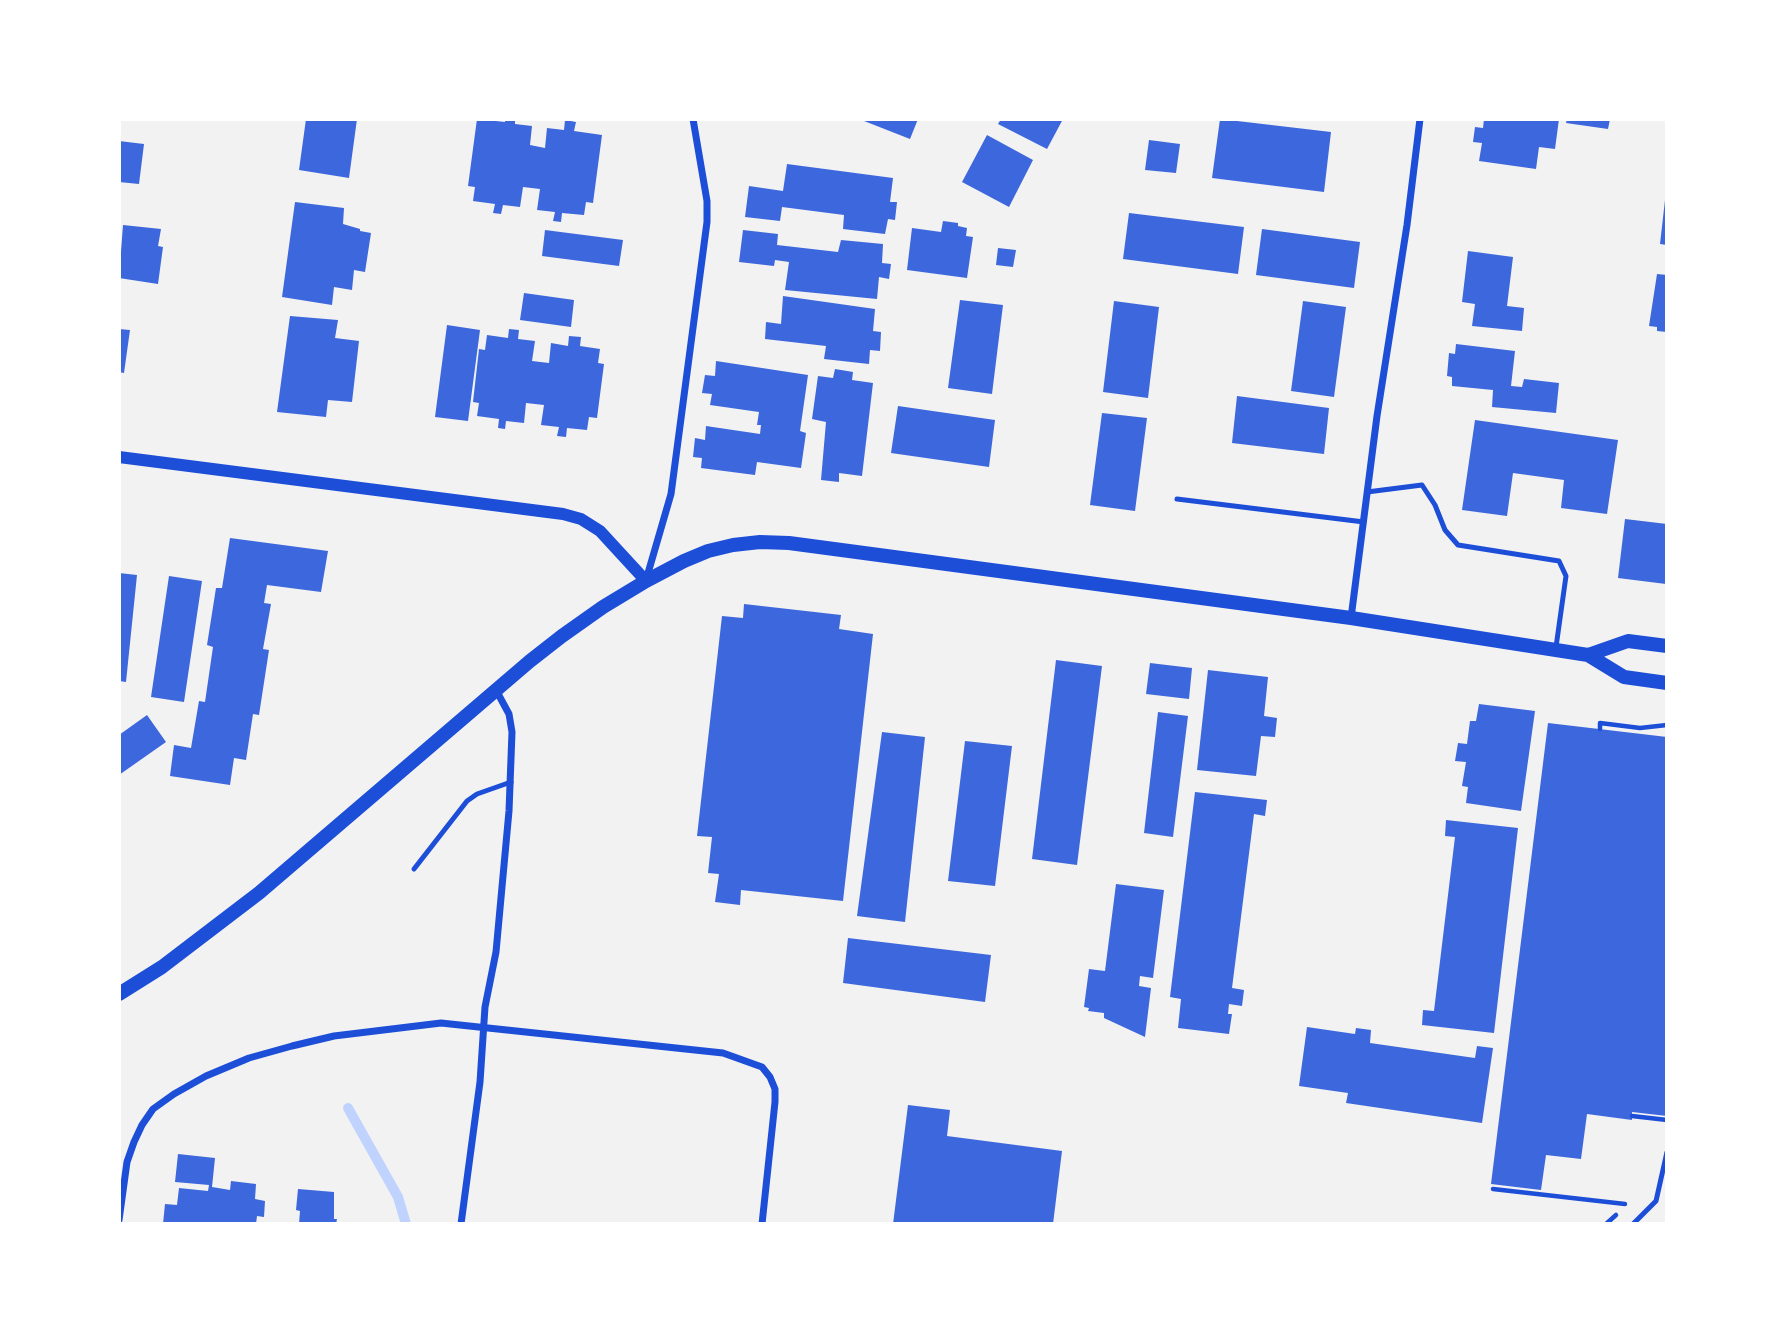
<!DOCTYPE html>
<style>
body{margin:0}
#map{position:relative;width:1786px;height:1343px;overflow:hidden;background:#f2f2f2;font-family:Manrope,sans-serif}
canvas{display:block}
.frame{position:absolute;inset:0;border:121px solid #fff;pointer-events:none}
</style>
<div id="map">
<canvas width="1786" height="1343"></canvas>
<div class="frame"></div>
</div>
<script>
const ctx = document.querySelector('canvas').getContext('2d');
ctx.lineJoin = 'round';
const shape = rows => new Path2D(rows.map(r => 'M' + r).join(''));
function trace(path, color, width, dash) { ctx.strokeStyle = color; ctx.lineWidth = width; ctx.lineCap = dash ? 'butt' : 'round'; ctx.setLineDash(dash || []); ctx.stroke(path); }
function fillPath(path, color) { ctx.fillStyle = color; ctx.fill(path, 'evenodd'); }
trace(shape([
 [348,1108,398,1197,406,1224]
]), '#bfd3fe', 10);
fillPath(shape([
 [306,119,357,119,349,178,299,170],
 [477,119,505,122,505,119,515,119,515,124,532,126,530,145,545,148,547,128,564,130,565,120,576,122,574,131,602,135,593,203,586,202,584,215,562,213,561,222,553,221,555,212,537,210,540,189,523,187,520,207,503,205,501,214,493,213,495,204,473,201,475,187,468,186],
 [859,119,918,119,910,139],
 [1001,119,1063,119,1047,149,998,124],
 [1220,119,1331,132,1324,192,1212,178],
 [1484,119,1559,119,1555,149,1539,147,1536,169,1479,161,1482,143,1473,142,1475,127,1483,128],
 [1567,119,1610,119,1608,129,1566,123],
 [987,135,1033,160,1009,207,962,182],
 [1149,140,1180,144,1176,173,1145,170],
 [119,141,144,144,139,184,119,182],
 [787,164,893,178,890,202,897,202,895,220,888,219,885,234,843,229,844,215,782,207,780,221,745,217,749,186,783,191],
 [1665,200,1667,201,1667,245,1660,244],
 [295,202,344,208,343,224,360,229,360,231,371,233,365,272,354,270,352,290,334,287,332,305,282,297],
 [1129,213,1244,227,1238,274,1123,259],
 [943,221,958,223,958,226,967,228,966,236,973,237,967,278,907,270,912,228,941,232],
 [123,225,161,229,158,246,163,247,158,284,119,278],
 [1262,229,1360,242,1354,288,1256,275],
 [545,230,623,240,619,266,542,256],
 [743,230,778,234,777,245,838,252,841,240,883,244,882,263,891,264,889,279,879,277,877,299,785,290,789,262,775,260,774,266,739,262],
 [998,248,1016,250,1013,267,996,265],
 [1468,251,1513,257,1507,306,1524,308,1522,331,1472,326,1475,304,1462,302],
 [1657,274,1667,275,1667,332,1657,331,1657,327,1649,326],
 [524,293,574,300,571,327,520,320],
 [783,296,875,309,873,331,881,332,880,351,870,350,869,364,824,359,826,346,765,339,766,322,781,324],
 [960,300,1003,305,992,394,948,388],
 [1114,301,1159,307,1148,398,1103,392],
 [1303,301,1346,307,1334,397,1291,391],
 [290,316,338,320,335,338,359,341,352,402,328,400,326,417,277,412],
 [447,325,480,330,468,421,435,417],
 [119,329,130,330,124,373,119,372],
 [509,329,519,330,518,339,535,341,532,361,549,363,551,343,568,346,569,336,581,337,580,346,600,349,598,363,604,364,597,418,589,417,587,430,567,428,566,437,557,436,559,427,541,425,544,405,526,403,524,423,506,421,505,429,498,428,499,419,477,416,479,403,473,402,479,349,485,350,487,335,508,338],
 [1456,344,1515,351,1511,386,1522,387,1524,379,1559,383,1556,413,1492,407,1493,390,1452,386,1452,377,1447,376,1449,353,1455,354],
 [716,361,808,375,800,431,806,433,801,468,757,462,755,475,701,468,702,458,693,457,695,438,705,440,706,426,760,434,761,425,757,425,759,412,710,405,712,394,702,393,705,375,715,376],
 [835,369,853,372,852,380,873,383,862,476,839,473,839,482,821,480,826,422,812,419,818,376,833,378],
 [1237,396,1329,408,1324,454,1232,443],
 [898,406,995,420,989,467,891,453],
 [1102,413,1147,418,1135,511,1090,505],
 [1475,420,1618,440,1607,514,1561,508,1564,480,1513,473,1507,516,1462,510],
 [1625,519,1667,524,1666,584,1618,578],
 [230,538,328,551,321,592,267,585,264,603,271,604,263,649,269,650,259,715,253,714,246,760,234,758,230,785,170,776,174,745,191,748,199,701,205,702,213,647,207,645,216,588,222,588],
 [119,573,137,575,126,682,119,681],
 [169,576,202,581,184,702,151,697],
 [744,604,841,615,839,629,873,634,843,901,741,890,740,905,715,902,719,874,708,873,712,837,697,836,722,616,743,618],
 [1056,660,1102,666,1077,865,1032,859],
 [1150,663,1192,668,1189,699,1146,694],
 [1208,670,1268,677,1264,716,1277,718,1275,737,1261,736,1256,776,1197,770],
 [1479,704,1535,711,1521,811,1466,803,1468,787,1462,786,1466,762,1455,761,1458,743,1467,744,1470,721,1476,721],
 [1158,712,1188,716,1173,837,1144,833],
 [147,715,166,742,119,775,119,735],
 [1548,723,1667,737,1667,1116,1632,1112,1632,1120,1587,1114,1581,1159,1546,1155,1541,1190,1491,1184],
 [882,732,925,737,905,922,857,916],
 [965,741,1012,746,995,886,948,881],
 [1195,792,1267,800,1265,816,1254,814,1232,988,1244,990,1242,1006,1229,1004,1228,1014,1232,1014,1229,1034,1178,1028,1181,999,1170,997],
 [1446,820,1518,828,1494,1033,1422,1025,1423,1010,1434,1011,1455,837,1445,836],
 [1116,884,1164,890,1153,978,1140,976,1139,986,1151,988,1145,1037,1104,1018,1104,1013,1088,1011,1089,1008,1084,1007,1089,969,1105,971],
 [848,938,991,955,985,1002,843,983],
 [1307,1027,1355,1034,1356,1028,1371,1030,1370,1043,1475,1058,1477,1046,1493,1048,1482,1123,1346,1103,1348,1093,1299,1086],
 [908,1105,950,1110,947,1136,1062,1151,1053,1224,893,1224],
 [178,1154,215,1158,212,1187,230,1190,231,1181,256,1184,255,1199,265,1201,264,1217,257,1216,256,1224,163,1224,165,1204,177,1205,179,1188,208,1191,209,1185,175,1182],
 [298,1189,334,1192,334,1219,337,1219,336,1224,299,1224,300,1211,296,1210]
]), '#3d67dc');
trace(shape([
 [1600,729,1600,723,1640,728,1667,725],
 [1632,1116,1667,1120],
 [1493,1189,1625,1204],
 [1606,1224,1616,1215]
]), '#1d4ed8', 4.5);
trace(shape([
 [1367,492,1422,485,1435,505,1445,530,1458,545,1559,561,1566,576,1556,647],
 [1177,499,1364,522],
 [414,869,467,801,477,794,511,782],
 [1633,1224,1656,1201,1667,1152]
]), '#1d4ed8', 5);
trace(shape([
 [646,580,671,494,707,222,707,201,693,119],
 [1351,618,1377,416,1407,225,1420,119],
 [119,1220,127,1162,134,1142,142,1125,153,1109,174,1094,206,1076,249,1058,292,1046,334,1036,441,1023,723,1053,762,1067,770,1077,775,1089,775,1102,762,1224],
 [461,1224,480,1082,485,1007,496,952,509,811,512,732,509,714,496,690]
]), '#1d4ed8', 7);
trace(shape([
 [119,457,563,514,581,519,600,531,646,581]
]), '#1d4ed8', 12);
trace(shape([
 [1588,655,1628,641,1667,646],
 [119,994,162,967,259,893,530,661,562,636,603,607,646,581,684,561,708,551,733,545,760,542,789,543,1351,618,1588,655,1624,677,1667,683]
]), '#1d4ed8', 14);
</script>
